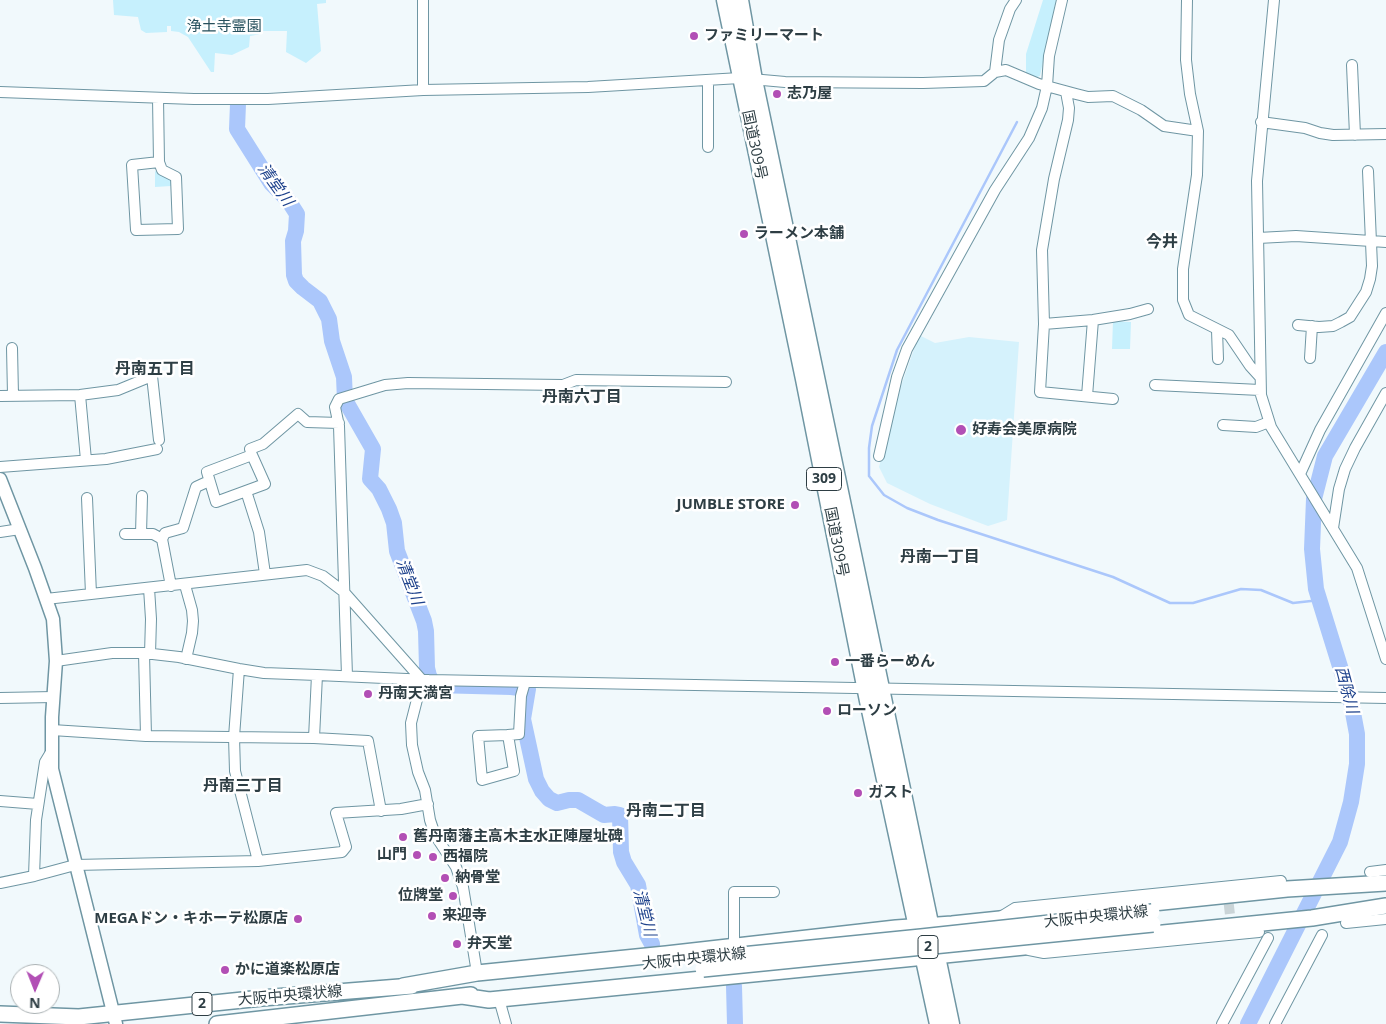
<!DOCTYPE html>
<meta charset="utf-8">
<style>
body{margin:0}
#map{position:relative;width:1386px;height:1024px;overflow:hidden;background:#f1f9fc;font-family:"Open Sans",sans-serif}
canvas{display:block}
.north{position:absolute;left:10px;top:964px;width:50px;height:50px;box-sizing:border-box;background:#fff;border:1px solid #abb2b4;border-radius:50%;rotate:181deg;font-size:14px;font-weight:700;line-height:20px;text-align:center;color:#2e3e44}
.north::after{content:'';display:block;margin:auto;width:18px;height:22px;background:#b24fb5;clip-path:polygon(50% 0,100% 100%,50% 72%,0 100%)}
</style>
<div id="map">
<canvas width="1386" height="1024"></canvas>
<div class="north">N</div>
</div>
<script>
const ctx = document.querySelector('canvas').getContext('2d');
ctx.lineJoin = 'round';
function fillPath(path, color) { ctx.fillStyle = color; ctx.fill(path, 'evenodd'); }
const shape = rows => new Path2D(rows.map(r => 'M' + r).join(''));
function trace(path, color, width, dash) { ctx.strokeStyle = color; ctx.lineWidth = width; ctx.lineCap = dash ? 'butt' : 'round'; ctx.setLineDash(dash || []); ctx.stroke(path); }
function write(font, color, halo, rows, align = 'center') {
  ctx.font = font + ' "Open Sans","Noto Sans JP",sans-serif'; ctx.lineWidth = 5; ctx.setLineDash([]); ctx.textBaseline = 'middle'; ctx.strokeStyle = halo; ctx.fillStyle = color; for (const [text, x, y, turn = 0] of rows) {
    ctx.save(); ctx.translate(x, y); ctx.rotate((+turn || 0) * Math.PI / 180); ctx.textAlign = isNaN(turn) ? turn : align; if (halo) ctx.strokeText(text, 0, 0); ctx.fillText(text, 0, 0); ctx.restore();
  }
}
fillPath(shape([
 [919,335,935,343,969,337,1019,342,1007,520,988,526,930,504,887,483,879,467,901,386]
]), '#d5f2fc');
fillPath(shape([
 [113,0,326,0,326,3,317,4,321,51,306,63,286,52,287,31,262,31,261,34,250,36,249,47,232,55,215,53,214,72,211,72,188,37,179,32,171,31,171,26,167,26,167,32,146,33,141,30,138,17,114,15],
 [1043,0,1056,0,1040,76,1034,78,1026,75,1026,54],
 [155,171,168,177,171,181,171,186,155,187],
 [1113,321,1131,322,1130,349,1112,349]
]), '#c6f0fd');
trace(shape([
 [1017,122,897,350,872,426,869,448,869,476,884,495,907,508,938,520,1113,577,1170,603,1193,603,1241,589,1261,590,1293,603,1320,600]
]), '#abc7fb', 2.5);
trace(shape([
 [238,104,237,129,271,183,288,200,297,214,296,231,293,241,294,275,296,281,303,288,320,301,329,319,332,341,344,377,345,400,373,449,370,479,379,489,389,509,394,523,397,551,424,621,426,631,427,668,429,676,434,685,511,687,528,689,523,719,536,779,542,791,549,799,557,803,569,800,578,800,604,815,615,814,620,815,621,852,624,862,638,885,647,935,652,944],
 [734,986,735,1024],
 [1248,1024,1340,842,1351,802,1357,764,1357,734,1351,702,1316,589,1312,549,1314,499,1325,456,1386,352]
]), '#abc7fb', 16);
trace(shape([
 [1227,889,1232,932]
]), '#cad4d7', 10, [10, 5]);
const minor = shape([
 [1187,0,1186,60,1190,94,1198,131,1197,175,1183,269,1183,300,1189,315,1229,335,1250,366,1260,377],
 [1274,0,1257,181,1261,395,1271,427,1357,568,1386,659],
 [1352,65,1355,135],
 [995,72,999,40,1010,9,1016,0],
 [708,80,708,147],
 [423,90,423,0],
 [0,92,194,99,268,99,423,90,588,87,740,78,785,82,923,83,984,81,995,72,1006,70,1039,84,1076,94,1088,97,1113,96,1141,110,1164,126,1198,131],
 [1066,92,1069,108,1068,120,1054,179,1042,250,1044,324,1040,392,1113,399],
 [158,98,159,162,162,170,176,177,178,229,136,230,132,165,159,162],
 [1261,122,1305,128,1320,133,1333,135,1386,134],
 [1258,238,1296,236,1386,242],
 [1044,324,1093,320,1130,314,1148,309],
 [1298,325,1319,327,1333,326,1341,322,1350,317,1366,292,1370,279,1372,266,1368,171],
 [1217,330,1218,359],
 [12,348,13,395],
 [1310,358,1312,326],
 [1155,385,1260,390],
 [80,395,86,460],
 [0,396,80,395,118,390,152,376,159,440],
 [1087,396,1093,320],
 [1223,425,1256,427,1269,422],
 [252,455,207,472,216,502,265,484,252,455,250,449,263,444,298,414,307,422,339,423],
 [879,456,897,377,907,349,995,190,1029,138,1042,108,1047,86,1049,56,1062,0],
 [0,467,106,459,157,449],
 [1300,474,1320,430,1386,313],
 [246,491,259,532,265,574],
 [87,498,91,594],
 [1333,528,1339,489,1345,469,1355,448,1386,393],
 [0,532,20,529],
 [125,534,153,534,162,539],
 [141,534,142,496],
 [185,585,192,610,193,621,192,633,186,659],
 [171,586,162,539,165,533,183,528,196,487,209,481],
 [149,588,151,619,150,654],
 [46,599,307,570,323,576,344,592,422,680],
 [144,653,146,736],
 [56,661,112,653,144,653,179,657,239,669,264,673,317,675],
 [239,669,234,737,235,771,258,861],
 [347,676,339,426,335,407,339,399,385,385,408,383,563,385,576,380,726,382],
 [422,680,411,723,412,745,418,772,425,790,430,820,435,835,456,867,463,887,477,973],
 [0,698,54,697],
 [52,730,146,736,314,738,317,675,429,680,1386,698],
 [508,735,514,771,482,780,478,736,508,735,519,734,521,696,525,682],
 [314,738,368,741,381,811],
 [0,801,38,804],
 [1370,872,1386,870],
 [34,876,75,865,258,861,342,852,346,847,336,813,401,809,428,804],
 [0,883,34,876,36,820,45,762,51,752],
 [1002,916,1015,908,1281,881],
 [1346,923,1386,919],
 [734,946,734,892,774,892],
 [1029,950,1044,953,1259,932],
 [499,999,506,1024],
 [1222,1024,1268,938],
 [1275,1024,1322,935]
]);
const tertiary = shape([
 [0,479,35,568,53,619,56,661,52,717,52,769,116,1024]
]);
const primary = shape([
 [403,986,477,973,666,954,896,928,952,924,1287,889,1386,883],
 [462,996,489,1000,905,959,1312,918,1386,906],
 [0,1014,79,1017,262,998,412,986],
 [217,1024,471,995]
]);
const trunk = shape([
 [725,0,804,379,868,701,938,1024],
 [740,0,754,80,951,1024]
]);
trace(minor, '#6f96a3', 12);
trace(tertiary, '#6f96a3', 15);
trace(primary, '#6f96a3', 18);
trace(trunk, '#6f96a3', 19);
trace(minor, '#fff', 10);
trace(tertiary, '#fff', 12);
trace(primary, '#fff', 15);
trace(trunk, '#fff', 16);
const primaryBridge = shape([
 [702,959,921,937,1152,912],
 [703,969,1153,924]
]);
trace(primaryBridge, '#6f96a3', 18, []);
trace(primaryBridge, '#fff', 15);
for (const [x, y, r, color] of [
 [694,36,5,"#b24fb5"],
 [777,94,5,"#b24fb5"],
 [744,234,5,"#b24fb5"],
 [961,430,6,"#b24fb5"],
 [795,505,5,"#b24fb5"],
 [835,662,5,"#b24fb5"],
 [368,694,5,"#b24fb5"],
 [827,711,5,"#b24fb5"],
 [858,793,5,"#b24fb5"],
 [403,837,5,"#b24fb5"],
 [417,855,5,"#b24fb5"],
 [433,857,5,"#b24fb5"],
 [445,878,5,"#b24fb5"],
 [453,896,5,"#b24fb5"],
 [432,916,5,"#b24fb5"],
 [298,919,5,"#b24fb5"],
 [457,944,5,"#b24fb5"],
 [225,970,5,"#b24fb5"]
]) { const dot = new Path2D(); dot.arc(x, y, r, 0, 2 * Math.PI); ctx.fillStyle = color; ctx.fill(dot); trace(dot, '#fff', 2); }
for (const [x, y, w] of [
 [824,479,35],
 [928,947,20],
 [202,1004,20]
]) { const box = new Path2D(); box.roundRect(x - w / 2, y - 11.5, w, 23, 4); ctx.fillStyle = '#fff'; ctx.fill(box); trace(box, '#2e3e44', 1); }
write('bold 14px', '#2e3e44', null, [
 ["309",824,479],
 ["2",928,947],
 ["2",202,1004]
]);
write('15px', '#26505d', '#fff', [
 ["浄土寺霊園",224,27]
]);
write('bold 15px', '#2e3e44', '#fff', [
 ["ファミリーマート",704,36],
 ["志乃屋",787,94],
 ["ラーメン本舗",754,234],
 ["好寿会美原病院",972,430],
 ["JUMBLE STORE",785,505,"right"],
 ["一番らーめん",845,662],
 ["丹南天満宮",378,694],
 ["ローソン",837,711],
 ["ガスト",868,793],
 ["舊丹南藩主高木主水正陣屋址碑",413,837],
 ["山門",407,855,"right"],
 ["西福院",443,857],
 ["納骨堂",455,878],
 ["位牌堂",443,896,"right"],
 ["来迎寺",442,916],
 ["MEGAドン・キホーテ松原店",288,919,"right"],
 ["弁天堂",467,944],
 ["かに道楽松原店",235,970]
], 'left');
write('15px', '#2e3e44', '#fff', [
 ["国道309号",754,145,78],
 ["国道309号",836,542,79],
 ["大阪中央環状線",1096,917,-6],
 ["大阪中央環状線",694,959,-6],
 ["大阪中央環状線",290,996,-5]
]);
write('italic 16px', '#1e428c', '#fff', [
 ["清堂川",275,185,54],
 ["清堂川",409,582,69],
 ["西除川",1346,690,75],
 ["清堂川",644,913,76]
]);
write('bold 16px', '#2e3e44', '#fff', [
 ["今井",1162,242],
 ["丹南五丁目",155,369],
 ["丹南六丁目",582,397],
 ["丹南一丁目",940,557],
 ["丹南三丁目",243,786],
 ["丹南二丁目",666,811]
]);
</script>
